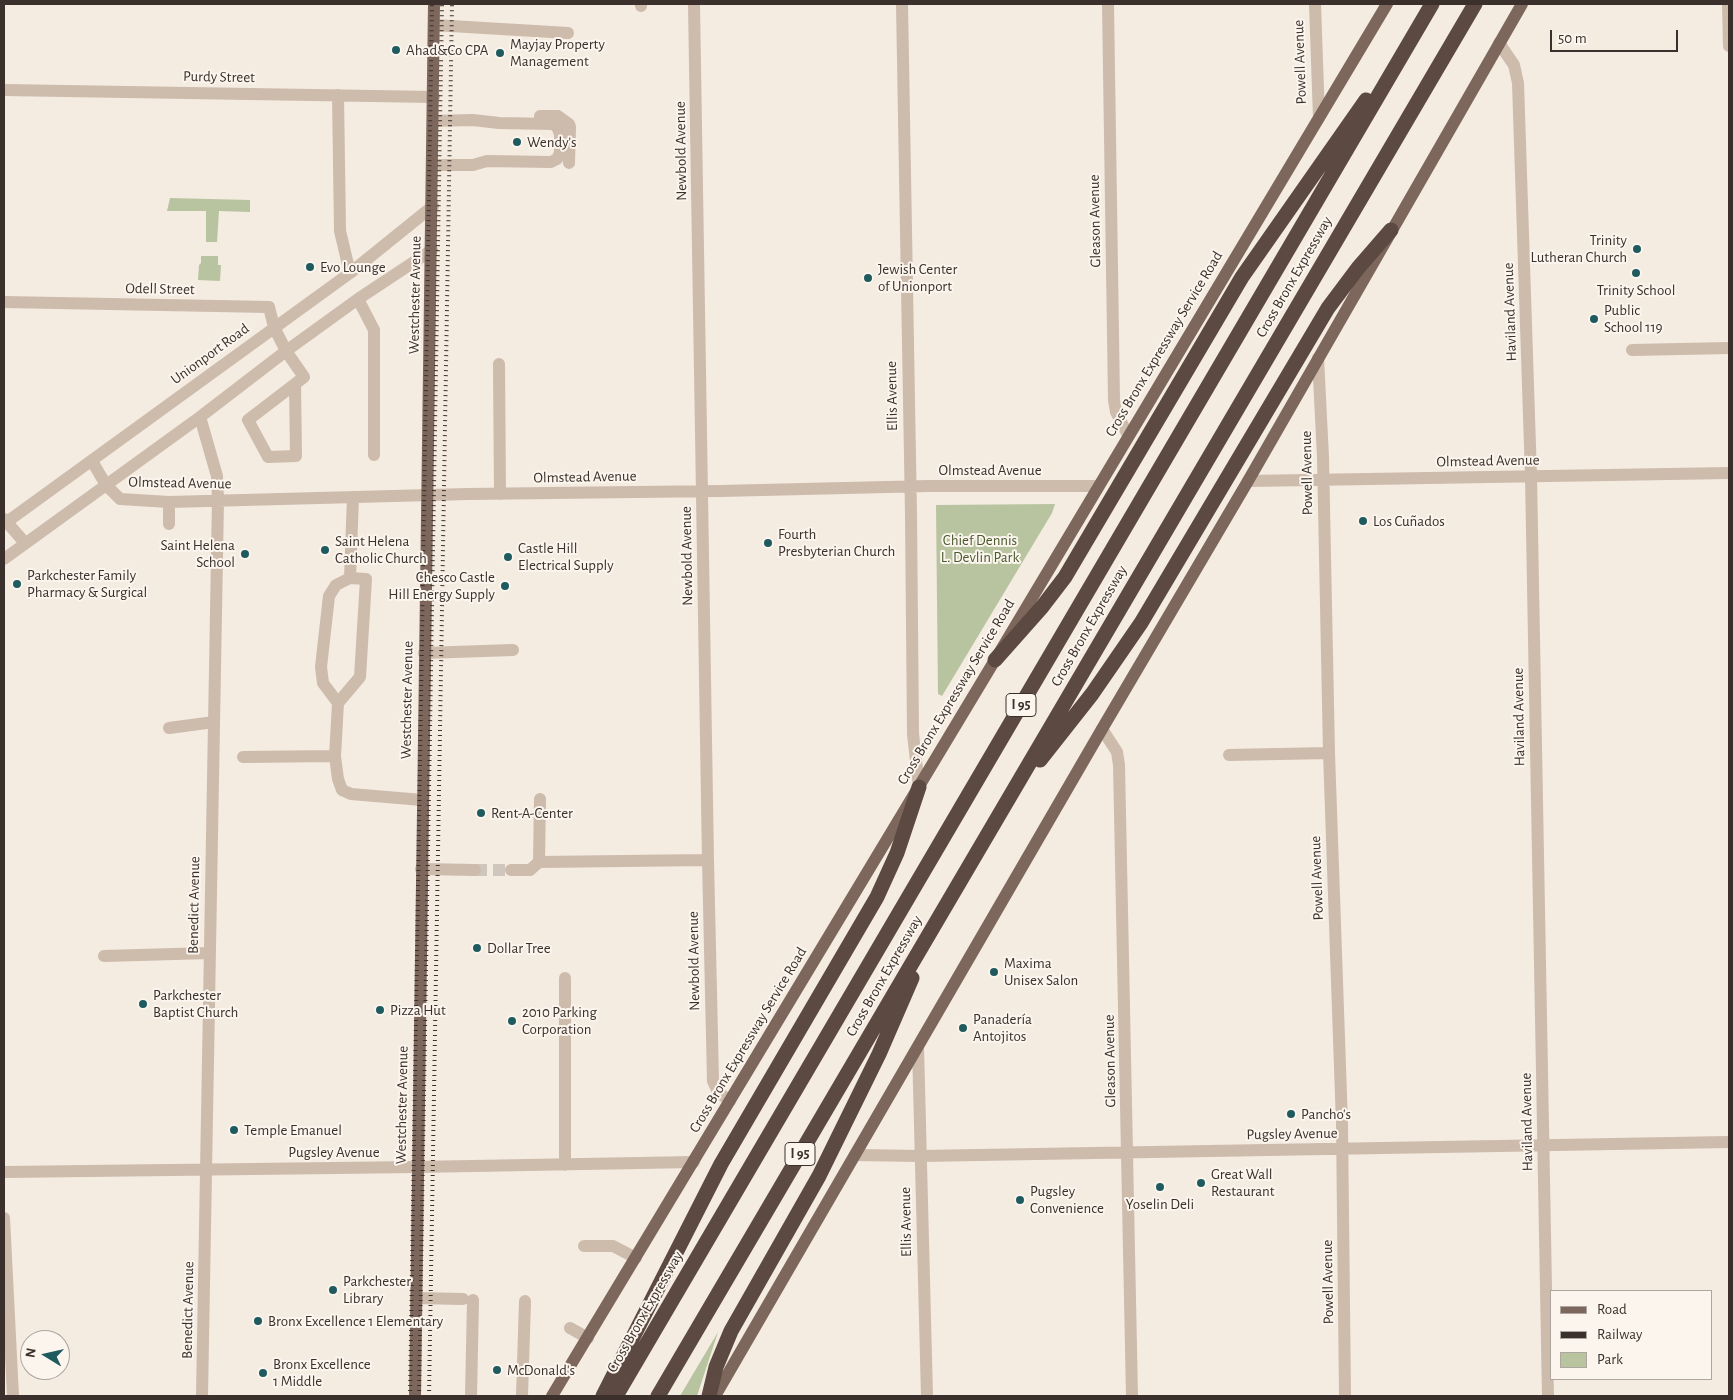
<!DOCTYPE html>
<meta charset="utf-8">
<style>
body{margin:0}
#map{position:relative;width:1733px;height:1400px;overflow:hidden;background:#f4ebe1;font-family:"Alegreya Sans",sans-serif}
canvas{display:block}
.frame{position:absolute;inset:0;border:5px solid #3b302b;pointer-events:none}
.legend{position:absolute;left:1550px;top:1290px;width:162px;height:90px;box-sizing:border-box;background:#fbf5ee;border:1px solid #aea6a0;margin:0;padding:6px 9px;list-style:none;font-size:15px;color:#3b302b}
.legend li{display:flex;align-items:center;gap:10px;height:25px}
.legend b{width:25px;border:1px solid #aea6a0}
.north{position:absolute;left:20px;top:1330px;width:50px;height:50px;box-sizing:border-box;background:#fbf5ee;border:1px solid #aea6a0;border-radius:50%;rotate:279deg;font-size:14px;font-weight:700;line-height:20px;text-align:center;color:#3b302b}
.north::after{content:'';display:block;margin:auto;width:18px;height:22px;background:#1f5a5e;clip-path:polygon(50% 0,100% 100%,50% 72%,0 100%)}
.scale{position:absolute;left:1550px;top:30px;width:128px;height:22px;box-sizing:border-box;border:2px solid #3b302b;border-top:0;padding-left:6px;font-size:15px;line-height:18px;white-space:nowrap;color:#3b302b;-webkit-text-stroke:4px #fbf5ee;paint-order:stroke}
</style>
<div id="map">
<canvas width="1733" height="1400"></canvas>
<div class="frame"></div>
<ul class="legend">
<li><b style="height:6px;background:#7d675c"></b>Road</li>
<li><b style="height:6px;background:#3b302b"></b>Railway</li>
<li><b style="height:14px;background:#b8c4a0"></b>Park</li>
</ul>
<div class="north">N</div>
<div class="scale">50 m</div>
</div>
<script>
const ctx = document.querySelector('canvas').getContext('2d');
ctx.lineJoin = 'round';
function fillPath(path, color) { ctx.fillStyle = color; ctx.fill(path, 'evenodd'); }
const shape = rows => new Path2D(rows.map(r => 'M' + r).join(''));
function trace(path, color, width, dash) { ctx.strokeStyle = color; ctx.lineWidth = width; ctx.lineCap = dash ? 'butt' : 'round'; ctx.setLineDash(dash || []); ctx.stroke(path); }
function write(font, color, halo, rows, align = 'center') {
  ctx.font = font + ' "Alegreya Sans",sans-serif'; ctx.lineWidth = 4; ctx.setLineDash([]); ctx.textBaseline = 'middle'; ctx.strokeStyle = halo; ctx.fillStyle = color; for (const [text, x, y, turn = 0] of rows) {
    ctx.save(); ctx.translate(x, y); ctx.rotate((+turn || 0) * Math.PI / 180); ctx.textAlign = isNaN(turn) ? turn : align; if (halo) ctx.strokeText(text, 0, 0); ctx.fillText(text, 0, 0); ctx.restore();
  }
}
fillPath(shape([
 [170,198,250,200,250,212,219,211,217,242,206,242,206,211,167,211],
 [201,256,218,256,218,265,221,265,220,281,198,280,199,265,201,263],
 [1055,504,1052,513,942,696,938,694,936,505],
 [718,1332,697,1396,680,1396]
]), '#b8c4a0');
trace(shape([
 [475,870,511,870]
]), '#cfc6bd', 12, [12, 6]);
trace(shape([
 [641,4,641,6],
 [694,4,708,860,713,1081,718,1092,730,1101],
 [902,4,911,513,913,734,919,787],
 [1108,4,1114,400,1116,412,1128,435],
 [1315,4,1319,118],
 [1728,4,1729,46],
 [434,25,568,33],
 [1499,43,1514,65,1518,83,1531,476,1548,1396],
 [4,90,434,97],
 [338,95,340,231,350,273],
 [540,116,558,116,569,124,570,127,569,163],
 [433,165,473,165,487,161,551,162,557,159,560,153,560,134,557,127,553,124,499,123,473,120,433,121],
 [358,299,374,330,374,455],
 [4,302,269,307,274,327,286,351,304,377,295,384,248,420,268,457,296,456,295,384],
 [1632,350,1729,348],
 [1318,358,1323,457,1329,753,1342,1124,1345,1396],
 [499,364,500,494],
 [200,417,217,476,218,500,202,1396],
 [92,461,106,485,120,499,169,502,468,494,720,491,929,486,1098,486],
 [1248,481,1729,473],
 [353,497,350,578,366,579,360,677,338,703,335,756,338,779,342,790,351,794,422,800],
 [4,519,25,543],
 [4,524,350,273,433,206],
 [169,524,169,502],
 [4,559,200,417,286,351,358,299,432,250],
 [424,653,513,650],
 [338,703,323,683,321,667,329,596,336,585,350,578],
 [169,728,214,722],
 [1102,729,1117,752,1119,765,1132,1396],
 [1229,755,1329,753],
 [243,757,335,756],
 [539,862,540,799],
 [421,869,475,870],
 [511,870,530,870,539,862,708,860],
 [104,956,210,953],
 [565,978,565,1165],
 [918,1047,927,1396],
 [855,1155,921,1156,1729,1142],
 [4,1172,417,1167,694,1162],
 [4,1218,13,1396],
 [584,1246,613,1246,636,1258],
 [416,1298,463,1299],
 [570,1328,588,1338],
 [471,1396,473,1300],
 [522,1396,525,1301]
]), '#cdbbac', 12);
trace(shape([
 [415,1396,434,4],
 [552,1396,995,660,1387,4],
 [715,1396,1102,729,1248,481,1522,4]
]), '#7d675c', 12);
trace(shape([
 [995,660,1042,607,1065,577,1242,277,1366,100],
 [1040,760,1092,694,1141,623,1328,308,1358,268,1391,230],
 [603,1396,721,1164,877,897,897,853,919,787],
 [616,1396,1432,4],
 [658,1396,1475,4],
 [709,1396,716,1367,731,1331,819,1176,879,1054,912,978]
]), '#5c4a42', 15);
trace(shape([
 [410,1396,432,4],
 [419,1396,442,4],
 [429,1396,452,4]
]), '#3b302b', 4, [1, 4]);
for (const [x, y, r, color] of [
 [396,50,5,"#1f5a5e"],
 [500,53,5,"#1f5a5e"],
 [517,142,5,"#1f5a5e"],
 [1637,249,5,"#1f5a5e"],
 [310,267,5,"#1f5a5e"],
 [1636,273,5,"#1f5a5e"],
 [868,278,5,"#1f5a5e"],
 [1594,319,5,"#1f5a5e"],
 [1363,521,5,"#1f5a5e"],
 [768,543,5,"#1f5a5e"],
 [325,550,5,"#1f5a5e"],
 [245,554,5,"#1f5a5e"],
 [508,557,5,"#1f5a5e"],
 [17,584,5,"#1f5a5e"],
 [505,586,5,"#1f5a5e"],
 [481,813,5,"#1f5a5e"],
 [477,948,5,"#1f5a5e"],
 [994,972,5,"#1f5a5e"],
 [143,1004,5,"#1f5a5e"],
 [380,1010,5,"#1f5a5e"],
 [512,1021,5,"#1f5a5e"],
 [963,1028,5,"#1f5a5e"],
 [1291,1114,5,"#1f5a5e"],
 [234,1130,5,"#1f5a5e"],
 [1201,1183,5,"#1f5a5e"],
 [1160,1187,5,"#1f5a5e"],
 [1020,1200,5,"#1f5a5e"],
 [333,1290,5,"#1f5a5e"],
 [258,1321,5,"#1f5a5e"],
 [497,1370,5,"#1f5a5e"],
 [263,1373,5,"#1f5a5e"]
]) { const dot = new Path2D(); dot.arc(x, y, r, 0, 2 * Math.PI); ctx.fillStyle = color; ctx.fill(dot); trace(dot, '#fbf5ee', 2); }
for (const [x, y, w] of [
 [1021,705,30],
 [800,1154,30]
]) { const box = new Path2D(); box.roundRect(x - w / 2, y - 11.5, w, 23, 4); ctx.fillStyle = '#fbf5ee'; ctx.fill(box); trace(box, '#3b302b', 1); }
write('bold 14px', '#3b302b', null, [
 ["I 95",1021,705],
 ["I 95",800,1154]
]);
write('15px', '#3b302b', '#fbf5ee', [
 ["Mayjay Property",510,44],
 ["Management",510,61],
 ["Ahad&Co CPA",406,50],
 ["Wendy's",527,142],
 ["Trinity",1627,240,"right"],
 ["Lutheran Church",1627,257,"right"],
 ["Evo Lounge",320,267],
 ["Jewish Center",878,269],
 ["of Unionport",878,286],
 ["Trinity School",1636,290,"center"],
 ["Public",1604,310],
 ["School 119",1604,327],
 ["Los Cuñados",1373,521],
 ["Fourth",778,534],
 ["Presbyterian Church",778,551],
 ["Saint Helena",335,541],
 ["Catholic Church",335,558],
 ["Saint Helena",235,545,"right"],
 ["School",235,562,"right"],
 ["Castle Hill",518,548],
 ["Electrical Supply",518,565],
 ["Parkchester Family",27,575],
 ["Pharmacy & Surgical",27,592],
 ["Chesco Castle",495,577,"right"],
 ["Hill Energy Supply",495,594,"right"],
 ["Rent-A-Center",491,813],
 ["Dollar Tree",487,948],
 ["Maxima",1004,963],
 ["Unisex Salon",1004,980],
 ["Parkchester",153,995],
 ["Baptist Church",153,1012],
 ["Pizza Hut",390,1010],
 ["2010 Parking",522,1012],
 ["Corporation",522,1029],
 ["Panadería",973,1019],
 ["Antojitos",973,1036],
 ["Pancho's",1301,1114],
 ["Temple Emanuel",244,1130],
 ["Great Wall",1211,1174],
 ["Restaurant",1211,1191],
 ["Pugsley",1030,1191],
 ["Convenience",1030,1208],
 ["Yoselin Deli",1160,1204,"center"],
 ["Parkchester",343,1281],
 ["Library",343,1298],
 ["Bronx Excellence 1 Elementary",268,1321],
 ["Bronx Excellence",273,1364],
 ["1 Middle",273,1381],
 ["McDonald's",507,1370]
], 'left');
write('15px', '#3b302b', '#fbf5ee', [
 ["Powell Avenue",1300,62,-92],
 ["Purdy Street",219,77,1],
 ["Newbold Avenue",681,151,-91],
 ["Gleason Avenue",1095,221,-91],
 ["Cross Bronx Expressway",1294,277,-60],
 ["Odell Street",160,289,1],
 ["Westchester Avenue",415,295,-89],
 ["Haviland Avenue",1510,312,-92],
 ["Cross Bronx Expressway Service Road",1164,344,-59],
 ["Unionport Road",210,354,-36],
 ["Ellis Avenue",892,396,-91],
 ["Olmstead Avenue",1488,461,-1],
 ["Olmstead Avenue",990,470],
 ["Powell Avenue",1307,473,-91],
 ["Olmstead Avenue",585,477,-1],
 ["Olmstead Avenue",180,483,1],
 ["Newbold Avenue",687,556,-91],
 ["Cross Bronx Expressway",1089,626,-60],
 ["Cross Bronx Expressway Service Road",956,692,-59],
 ["Westchester Avenue",407,700,-89],
 ["Haviland Avenue",1519,717,-91],
 ["Powell Avenue",1317,878,-92],
 ["Benedict Avenue",194,905,-89],
 ["Newbold Avenue",694,961,-91],
 ["Cross Bronx Expressway",884,976,-60],
 ["Cross Bronx Expressway Service Road",748,1040,-59],
 ["Gleason Avenue",1110,1061,-91],
 ["Westchester Avenue",402,1105,-89],
 ["Haviland Avenue",1527,1122,-91],
 ["Pugsley Avenue",1292,1134,-1],
 ["Pugsley Avenue",334,1152],
 ["Ellis Avenue",906,1222,-91],
 ["Powell Avenue",1328,1282,-91],
 ["Benedict Avenue",188,1310,-89],
 ["Cross Bronx Expressway",645,1312,-60]
]);
write('15px', '#4a5a2e', '#fbf5ee', [
 ["Chief Dennis",980,540],
 ["L. Devlin Park",980,557]
]);
</script>
